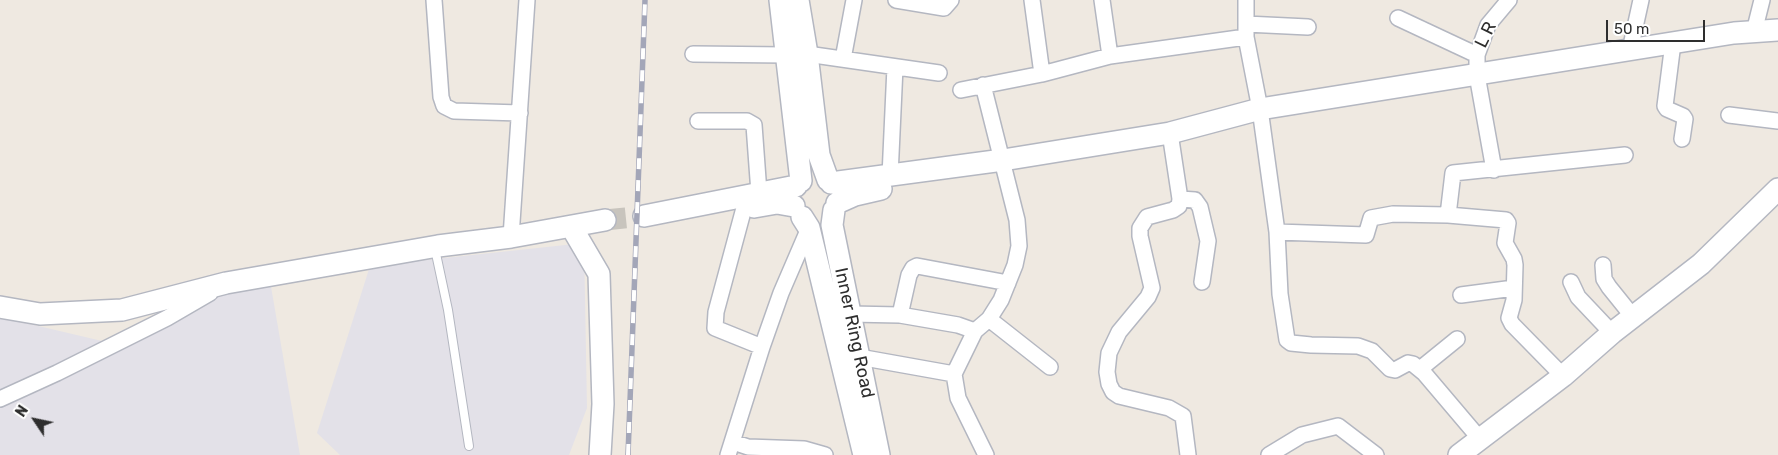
<!DOCTYPE html>
<style>
body{margin:0}
#map{position:relative;width:1778px;height:455px;overflow:hidden;background:#efe9e1;font-family:Rubik,sans-serif}
canvas{display:block}
.north{position:absolute;left:10px;top:395px;width:50px;height:50px;-webkit-text-stroke:4px #fff;paint-order:stroke;rotate:304deg;font-size:14px;font-weight:700;line-height:20px;text-align:center;color:#2e2e2e}
.north::after{content:'';display:block;margin:auto;width:18px;height:22px;background:#2e2e2e;clip-path:polygon(50% 0,100% 100%,50% 72%,0 100%)}
.scale{position:absolute;left:1606px;top:20px;width:99px;height:22px;box-sizing:border-box;border:2px solid #2e2e2e;border-top:0;padding-left:6px;font-size:15px;line-height:18px;white-space:nowrap;color:#2e2e2e;-webkit-text-stroke:4px #fff;paint-order:stroke}
</style>
<div id="map">
<canvas width="1778" height="455"></canvas>
<div class="north">N</div>
<div class="scale">50 m</div>
</div>
<script>
const ctx = document.querySelector('canvas').getContext('2d');
ctx.lineJoin = 'round';
function fillPath(path, color) { ctx.fillStyle = color; ctx.fill(path, 'evenodd'); }
const shape = rows => new Path2D(rows.map(r => 'M' + r).join(''));
function trace(path, color, width, dash) { ctx.strokeStyle = color; ctx.lineWidth = width; ctx.lineCap = dash ? 'butt' : 'round'; ctx.setLineDash(dash || []); ctx.stroke(path); }
function write(font, color, halo, rows, align = 'center') {
  ctx.font = font + ' Rubik,sans-serif'; ctx.lineWidth = 4; ctx.setLineDash([]); ctx.textBaseline = 'middle'; ctx.strokeStyle = halo; ctx.fillStyle = color; for (const [text, x, y, turn = 0] of rows) {
    ctx.save(); ctx.translate(x, y); ctx.rotate((+turn || 0) * Math.PI / 180); ctx.textAlign = isNaN(turn) ? turn : align; if (halo) ctx.strokeText(text, 0, 0); ctx.fillText(text, 0, 0); ctx.restore();
  }
}
fillPath(shape([
 [584,243,587,408,569,455,340,455,317,433,370,266],
 [269,275,300,455,0,455,0,317,102,341]
]), '#e3e1e8');
trace(shape([
 [605,220,644,216]
]), '#c8c4bd', 21, [21, 11]);
const lane = shape([
 [435,249,448,310,469,446]
]);
const street = shape([
 [434,0,441,97,444,106,454,111,520,113],
 [896,0,944,8,951,0],
 [1032,0,1042,74],
 [1102,0,1110,56],
 [1246,0,1246,37,1260,109,1277,232,1280,294,1287,340,1291,343,1311,345,1358,346,1372,351,1390,369,1395,370,1408,363,1413,364,1424,373,1480,439],
 [1398,18,1477,55],
 [1246,24,1308,27],
 [1754,32,1762,0],
 [1673,43,1665,106,1667,109,1683,116,1685,119,1682,139],
 [1630,50,1641,0],
 [693,54,786,55],
 [807,54,939,73],
 [843,59,854,0],
 [983,85,1017,220,1019,246,1015,265,1001,300,989,319,975,331,954,374,958,398,986,455],
 [961,90,1042,74,1110,56,1246,37],
 [1729,115,1778,121],
 [698,121,747,121,754,125,759,193],
 [1170,133,1180,199,1179,206,1173,210,1147,217,1140,228,1140,236,1152,288,1148,297,1119,332,1109,353,1107,372,1109,384,1113,392,1119,396,1169,408,1183,416,1188,455],
 [1494,170,1477,75,1477,55,1488,25,1509,0],
 [890,176,895,67],
 [1180,199,1195,200,1200,207,1208,241,1202,282],
 [744,208,716,312,715,328,762,347],
 [1448,215,1453,173,1625,155],
 [1277,232,1366,235,1371,218,1393,214,1448,215,1506,220,1508,223,1505,243,1514,259,1515,265,1514,300,1509,318,1512,324,1563,376],
 [511,237,527,0],
 [1603,265,1604,279,1609,287,1634,318],
 [1571,282,1578,297,1612,333],
 [1461,295,1514,288],
 [850,314,900,315,958,325,975,331],
 [900,315,909,275,913,268,917,266,1008,283],
 [989,319,1050,367],
 [859,357,954,374],
 [1420,369,1457,339],
 [0,399,57,373,167,318,210,293],
 [733,442,748,447,804,449,825,455],
 [728,455,762,347,781,293,809,228],
 [1269,455,1302,435,1338,426,1376,455]
]);
const secondary = shape([
 [780,0,801,181],
 [798,0,807,54,819,155,828,180],
 [831,183,1003,160,1170,133,1260,109,1734,33,1778,30],
 [837,203,855,195,881,189],
 [754,207,777,203,794,206],
 [834,210,832,225,879,455],
 [644,216,796,186],
 [802,217,809,228,864,455],
 [575,233,599,274,603,404,600,455],
 [0,307,40,314,122,310,226,283,438,246,511,237,605,220],
 [1459,455,1563,376,1612,333,1701,264,1778,189]
]);
trace(lane, '#b4b7c1', 10);
trace(street, '#b4b7c1', 18);
trace(secondary, '#b4b7c1', 24);
trace(lane, '#fff', 8);
trace(street, '#fff', 15);
trace(secondary, '#fff', 21);
const rail = shape([
 [628,455,645,0]
]);
trace(rail, '#a3a6b8', 5.5);
trace(rail, '#fff', 4, [11]);
write('18px', '#2e2e2e', '#fff', [
 ["L R",1486,35,-64],
 ["Inner Ring Road",854,333,78]
]);
</script>
